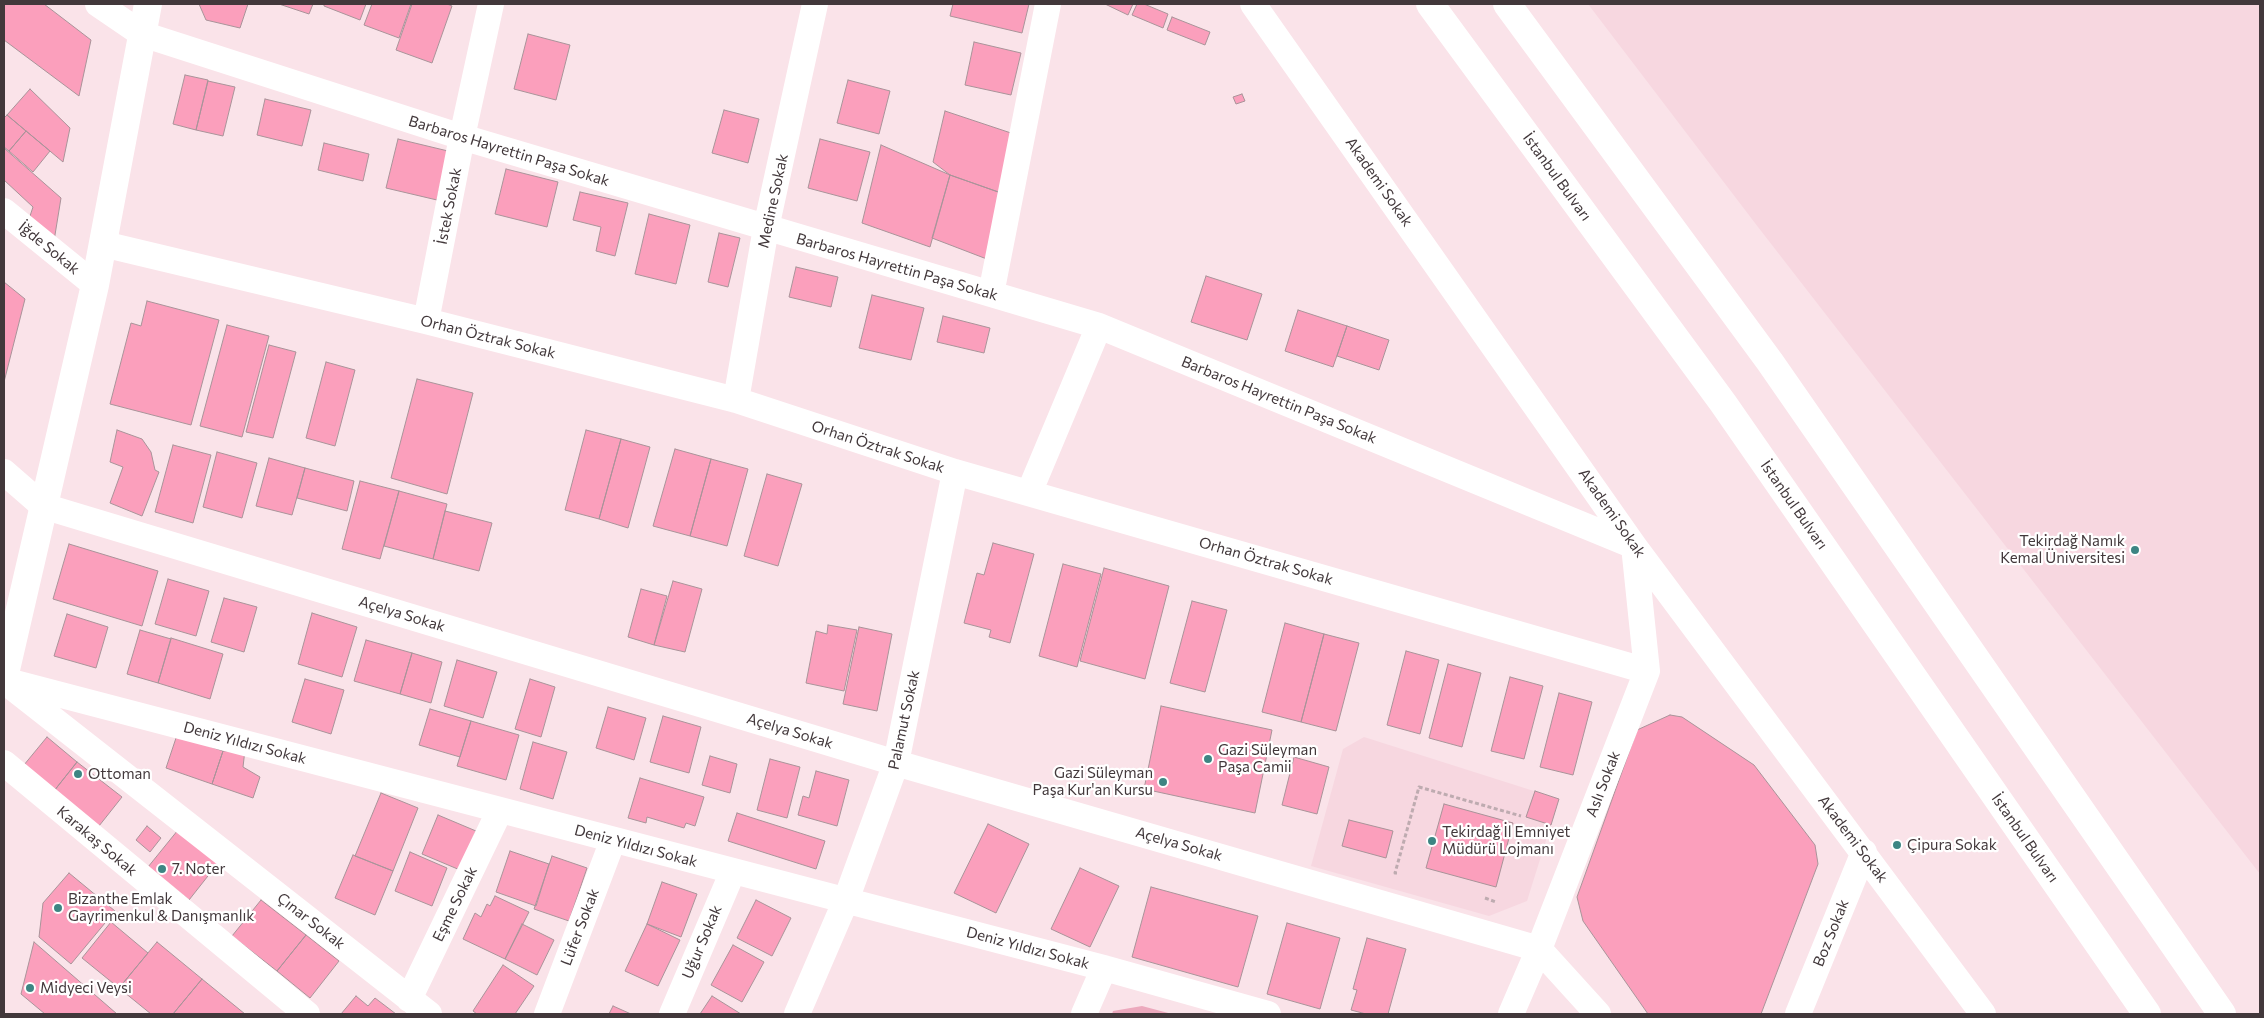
<!DOCTYPE html>
<meta charset="utf-8">
<style>
body{margin:0}
#map{position:relative;width:2264px;height:1018px;overflow:hidden;background:#fae3e9;font-family:Commissioner,sans-serif}
canvas{display:block}
.frame{position:absolute;inset:0;border:5px solid #42383b;pointer-events:none}
</style>
<div id="map">
<canvas width="2264" height="1018"></canvas>
<div class="frame"></div>
</div>
<script>
const ctx = document.querySelector('canvas').getContext('2d');
ctx.lineJoin = 'round';
function fillPath(path, color) { ctx.fillStyle = color; ctx.fill(path, 'evenodd'); }
const shape = rows => new Path2D(rows.map(r => 'M' + r).join(''));
function trace(path, color, width, dash) { ctx.strokeStyle = color; ctx.lineWidth = width; ctx.lineCap = dash ? 'butt' : 'round'; ctx.setLineDash(dash || []); ctx.stroke(path); }
function write(font, color, halo, rows, align = 'center') {
  ctx.font = font + ' Commissioner,sans-serif'; ctx.lineWidth = 4.5; ctx.setLineDash([]); ctx.textBaseline = 'middle'; ctx.strokeStyle = halo; ctx.fillStyle = color; for (const [text, x, y, turn = 0] of rows) {
    ctx.save(); ctx.translate(x, y); ctx.rotate((+turn || 0) * Math.PI / 180); ctx.textAlign = isNaN(turn) ? turn : align; if (halo) ctx.strokeText(text, 0, 0); ctx.fillText(text, 0, 0); ctx.restore();
  }
}
fillPath(shape([
 [1588,4,2260,4,2260,874,1758,227],
 [1364,737,1559,799,1527,901,1489,916,1311,866,1343,749]
]), '#f7d7e0');
fillPath(shape([
 [1142,1006,1172,1014,1112,1014,1113,1011]
]), '#eca9bd');
const building = shape([
 [4,4,44,4,91,40,79,96,4,40,4,4],
 [199,4,248,4,240,28,206,20,199,4],
 [279,4,313,4,309,14,279,4],
 [324,4,366,4,360,20,324,6,324,4],
 [372,4,411,4,399,38,364,25,372,4],
 [412,4,447,4,452,6,432,63,396,50,412,4],
 [953,4,1029,4,1022,33,950,16,953,4],
 [1105,4,1133,4,1128,15,1105,4],
 [1137,4,1144,4,1168,14,1163,28,1132,15,1137,4],
 [1172,17,1210,32,1205,45,1167,30,1172,17],
 [528,34,570,45,556,100,514,89,528,34],
 [974,42,1021,53,1011,95,965,85,974,42],
 [185,75,208,80,196,130,173,124,185,75],
 [848,80,890,91,879,134,837,123,848,80],
 [208,81,235,87,223,136,196,130,208,81],
 [30,89,70,128,63,162,7,115,30,89],
 [1242,94,1245,101,1236,104,1233,97,1242,94],
 [265,99,311,110,302,146,257,135,265,99],
 [724,110,759,119,748,163,712,153,724,110],
 [945,111,1014,134,1004,194,950,175,933,162,945,111],
 [7,115,26,131,9,151,4,147,4,118,7,115],
 [26,131,50,151,33,172,9,151,26,131],
 [398,139,448,151,437,200,386,188,398,139],
 [820,139,870,152,857,201,808,188,820,139],
 [324,143,369,154,363,181,318,170,324,143],
 [881,145,950,175,930,247,862,223,881,145],
 [4,148,61,198,54,241,29,219,33,207,4,180,4,148],
 [506,169,558,182,547,227,495,214,506,169],
 [950,175,1004,194,992,261,932,238,950,175],
 [580,192,628,203,615,256,596,251,601,227,573,220,580,192],
 [649,214,690,225,676,284,635,274,649,214],
 [719,233,740,238,728,287,708,282,719,233],
 [796,267,838,277,831,307,789,297,796,267],
 [1206,276,1262,294,1247,340,1191,322,1206,276],
 [4,282,25,299,4,382,4,282],
 [872,295,924,308,911,360,859,348,872,295],
 [147,301,219,320,191,425,110,404,131,323,141,326,147,301],
 [1298,310,1347,326,1333,367,1285,351,1298,310],
 [943,316,990,328,984,353,937,342,943,316],
 [227,325,269,336,242,437,200,426,227,325],
 [1347,326,1389,340,1379,370,1337,356,1347,326],
 [269,345,296,352,273,438,246,432,269,345],
 [326,362,355,370,335,446,306,438,326,362],
 [417,379,473,393,447,494,391,478,417,379],
 [117,430,142,439,151,452,155,470,159,472,142,516,110,503,123,467,110,462,117,430],
 [586,430,621,439,599,519,565,510,586,430],
 [621,439,650,447,628,528,599,519,621,439],
 [173,445,211,455,193,523,155,512,173,445],
 [675,449,711,459,690,536,653,526,675,449],
 [217,452,257,463,242,518,203,507,217,452],
 [269,458,305,468,292,515,256,506,269,458],
 [711,459,748,469,727,546,690,536,711,459],
 [305,468,354,481,347,511,297,498,305,468],
 [767,474,802,484,778,566,744,556,767,474],
 [360,481,399,491,380,559,342,549,360,481],
 [399,491,447,504,433,559,384,546,399,491],
 [445,511,492,523,479,571,433,559,445,511],
 [993,543,1034,554,1010,643,989,637,991,630,964,623,977,573,984,575,993,543],
 [69,544,158,571,142,626,53,599,69,544],
 [1063,564,1101,574,1077,667,1039,656,1063,564],
 [1104,568,1169,586,1145,679,1080,661,1104,568],
 [168,579,209,591,196,636,155,624,168,579],
 [673,581,702,589,685,652,654,645,673,581],
 [641,589,667,596,654,645,628,637,641,589],
 [224,598,257,607,244,652,211,642,224,598],
 [1192,601,1227,610,1205,692,1170,683,1192,601],
 [312,613,357,627,342,677,298,664,312,613],
 [67,614,108,627,96,668,54,656,67,614],
 [1285,623,1324,634,1301,722,1262,712,1285,623],
 [828,625,857,630,844,691,806,683,816,631,827,634,828,625],
 [859,627,892,634,877,711,843,704,859,627],
 [140,630,171,639,158,683,127,674,140,630],
 [1324,634,1359,643,1336,731,1301,722,1324,634],
 [171,638,223,654,210,699,158,683,171,638],
 [366,640,412,653,400,694,354,681,366,640],
 [1406,651,1439,660,1420,734,1387,725,1406,651],
 [412,653,442,662,431,703,400,694,412,653],
 [457,660,497,672,483,718,444,706,457,660],
 [1448,664,1481,673,1462,747,1429,738,1448,664],
 [1510,677,1543,686,1524,759,1491,751,1510,677],
 [305,679,344,690,331,734,292,722,305,679],
 [530,679,555,687,541,737,515,729,530,679],
 [1559,693,1592,702,1573,775,1540,767,1559,693],
 [1161,706,1272,730,1255,813,1144,789,1161,706],
 [608,707,646,718,634,760,596,748,608,707],
 [430,709,471,721,460,757,419,745,430,709],
 [1670,715,1682,717,1754,765,1815,845,1818,864,1761,1014,1648,1014,1583,921,1577,897,1637,730,1670,715],
 [663,716,701,727,689,773,650,762,663,716],
 [471,721,519,735,506,780,457,766,471,721],
 [177,735,223,751,212,784,166,768,177,735],
 [47,737,77,762,50,796,19,771,47,737],
 [533,742,567,752,553,799,520,789,533,742],
 [245,750,243,767,260,777,253,798,212,784,223,751,245,750],
 [710,756,737,764,730,793,702,785,710,756],
 [1294,757,1329,767,1317,814,1282,805,1294,757],
 [770,759,800,767,787,818,757,810,770,759],
 [77,762,122,797,95,831,50,796,77,762],
 [816,771,849,780,837,826,798,815,803,796,809,798,816,771],
 [640,778,704,797,695,826,686,823,684,828,647,817,646,823,628,818,640,778],
 [1535,791,1559,799,1551,825,1526,817,1535,791],
 [381,793,418,808,393,871,355,856,381,793],
 [1444,804,1513,823,1496,887,1426,868,1444,804],
 [737,813,825,841,816,869,728,841,737,813],
 [438,815,476,831,460,870,422,854,438,815],
 [1349,820,1393,831,1386,858,1342,846,1349,820],
 [988,824,1029,844,996,913,954,893,988,824],
 [147,826,161,838,150,852,136,840,147,826],
 [178,830,219,862,189,900,148,867,178,830],
 [510,851,549,864,536,906,496,892,510,851],
 [410,852,447,868,432,906,395,891,410,852],
 [353,855,393,871,375,915,335,898,353,855],
 [552,856,587,868,569,921,534,909,552,856],
 [1080,868,1119,886,1090,947,1051,929,1080,868],
 [69,873,115,911,71,964,39,937,43,903,69,873],
 [662,882,697,894,681,937,647,924,662,882],
 [1151,887,1258,916,1238,987,1132,957,1151,887],
 [495,896,529,912,505,959,463,939,475,913,481,917,487,904,490,906,495,896],
 [261,900,306,935,277,971,232,936,261,900],
 [756,900,791,918,772,956,737,938,756,900],
 [111,922,148,953,119,988,82,958,111,922],
 [1287,923,1340,938,1320,1009,1267,994,1287,923],
 [522,924,554,940,537,975,505,959,522,924],
 [647,924,680,940,658,986,625,971,647,924],
 [306,935,339,961,310,998,277,971,306,935],
 [1367,938,1406,949,1388,1014,1366,1014,1351,1010,1357,990,1353,989,1367,938],
 [34,942,117,1014,45,1014,21,994,34,942],
 [157,942,202,979,173,1014,151,1014,119,988,157,942],
 [733,945,764,962,742,1002,711,985,733,945],
 [503,965,534,986,515,1014,477,1014,473,1011,503,965],
 [202,979,245,1014,173,1014,202,979],
 [356,996,368,1006,375,998,396,1014,341,1014,356,996],
 [712,996,741,1014,700,1014,712,996],
 [613,1006,631,1014,609,1014,613,1006]
]);
fillPath(building, '#fb9fbc');
trace(building, '#a99399', 1);
trace(shape([
 [1397,873,1395,873,1419,787,1521,816],
 [1485,898,1496,902]
]), '#beabb0', 3, [4, 2.5]);
trace(shape([
 [98,4,142,34,462,137,1099,326,1634,546,1647,671,1539,949,1511,1014],
 [1253,4,1634,546,1983,1014],
 [4,211,95,285],
 [103,244,426,321,736,400,955,472,1647,671],
 [991,294,1048,4],
 [426,321,462,137,491,4],
 [736,400,766,228,815,4],
 [4,472,43,506,896,763,1539,949],
 [1029,493,1099,326],
 [4,680,1104,968,1268,1014],
 [12,687,429,1014],
 [4,763,307,1014],
 [1539,949,1598,1014],
 [409,999,500,810],
 [547,1014,613,840],
 [672,1014,733,871],
 [797,1014,846,900,896,763,955,472],
 [1084,1014,1104,968],
 [1798,1014,1864,852]
]), '#fff', 26);
trace(shape([
 [4,678,95,285,148,4]
]), '#fff', 28);
trace(shape([
 [1430,4,1723,403,2147,1014],
 [1507,4,1770,362,2222,1014]
]), '#fff', 28);
for (const [x, y, r, color] of [
 [2135,550,5,"#3d8583"],
 [1208,759,5,"#3d8583"],
 [78,774,5,"#3d8583"],
 [1163,782,5,"#3d8583"],
 [1432,841,5,"#3d8583"],
 [1897,845,5,"#3d8583"],
 [162,869,5,"#3d8583"],
 [58,908,5,"#3d8583"],
 [30,988,5,"#3d8583"]
]) { const dot = new Path2D(); dot.arc(x, y, r, 0, 2 * Math.PI); ctx.fillStyle = color; ctx.fill(dot); trace(dot, '#fff', 2); }
write('15px', '#42383b', '#fff', [
 ["Barbaros Hayrettin Paşa Sokak",509,151,17],
 ["İstanbul Bulvarı",1557,177,54],
 ["Akademi Sokak",1379,182,55],
 ["Medine Sokak",773,201,-78],
 ["İstek Sokak",449,206,-79],
 ["İğde Sokak",49,248,39],
 ["Barbaros Hayrettin Paşa Sokak",897,267,16],
 ["Orhan Öztrak Sokak",488,337,14],
 ["Barbaros Hayrettin Paşa Sokak",1279,400,22],
 ["Orhan Öztrak Sokak",878,447,18],
 ["İstanbul Bulvarı",1794,505,55],
 ["Akademi Sokak",1612,513,55],
 ["Orhan Öztrak Sokak",1266,561,16],
 ["Açelya Sokak",402,614,17],
 ["Palamut Sokak",904,720,-78],
 ["Açelya Sokak",790,731,17],
 ["Deniz Yıldızı Sokak",245,743,15],
 ["Aslı Sokak",1603,784,-69],
 ["İstanbul Bulvarı",2025,838,55],
 ["Akademi Sokak",1853,839,53],
 ["Karakaş Sokak",97,841,40],
 ["Açelya Sokak",1179,844,16],
 ["Deniz Yıldızı Sokak",636,846,15],
 ["Eşme Sokak",455,904,-64],
 ["Çınar Sokak",311,921,38],
 ["Lüfer Sokak",580,927,-69],
 ["Boz Sokak",1831,933,-68],
 ["Uğur Sokak",702,942,-67],
 ["Deniz Yıldızı Sokak",1028,948,15]
]);
write('15px', '#42383b', '#fff', [
 ["Tekirdağ Namık",2125,541,"right"],
 ["Kemal Üniversitesi",2125,558,"right"],
 ["Gazi Süleyman",1218,750],
 ["Paşa Camii",1218,767],
 ["Gazi Süleyman",1153,773,"right"],
 ["Paşa Kur'an Kursu",1153,790,"right"],
 ["Ottoman",88,774],
 ["Tekirdağ İl Emniyet",1442,832],
 ["Müdürü Lojmanı",1442,849],
 ["Çipura Sokak",1907,845],
 ["7. Noter",172,869],
 ["Bizanthe Emlak",68,899],
 ["Gayrimenkul & Danışmanlık",68,916],
 ["Midyeci Veysi",40,988]
], 'left');
</script>
